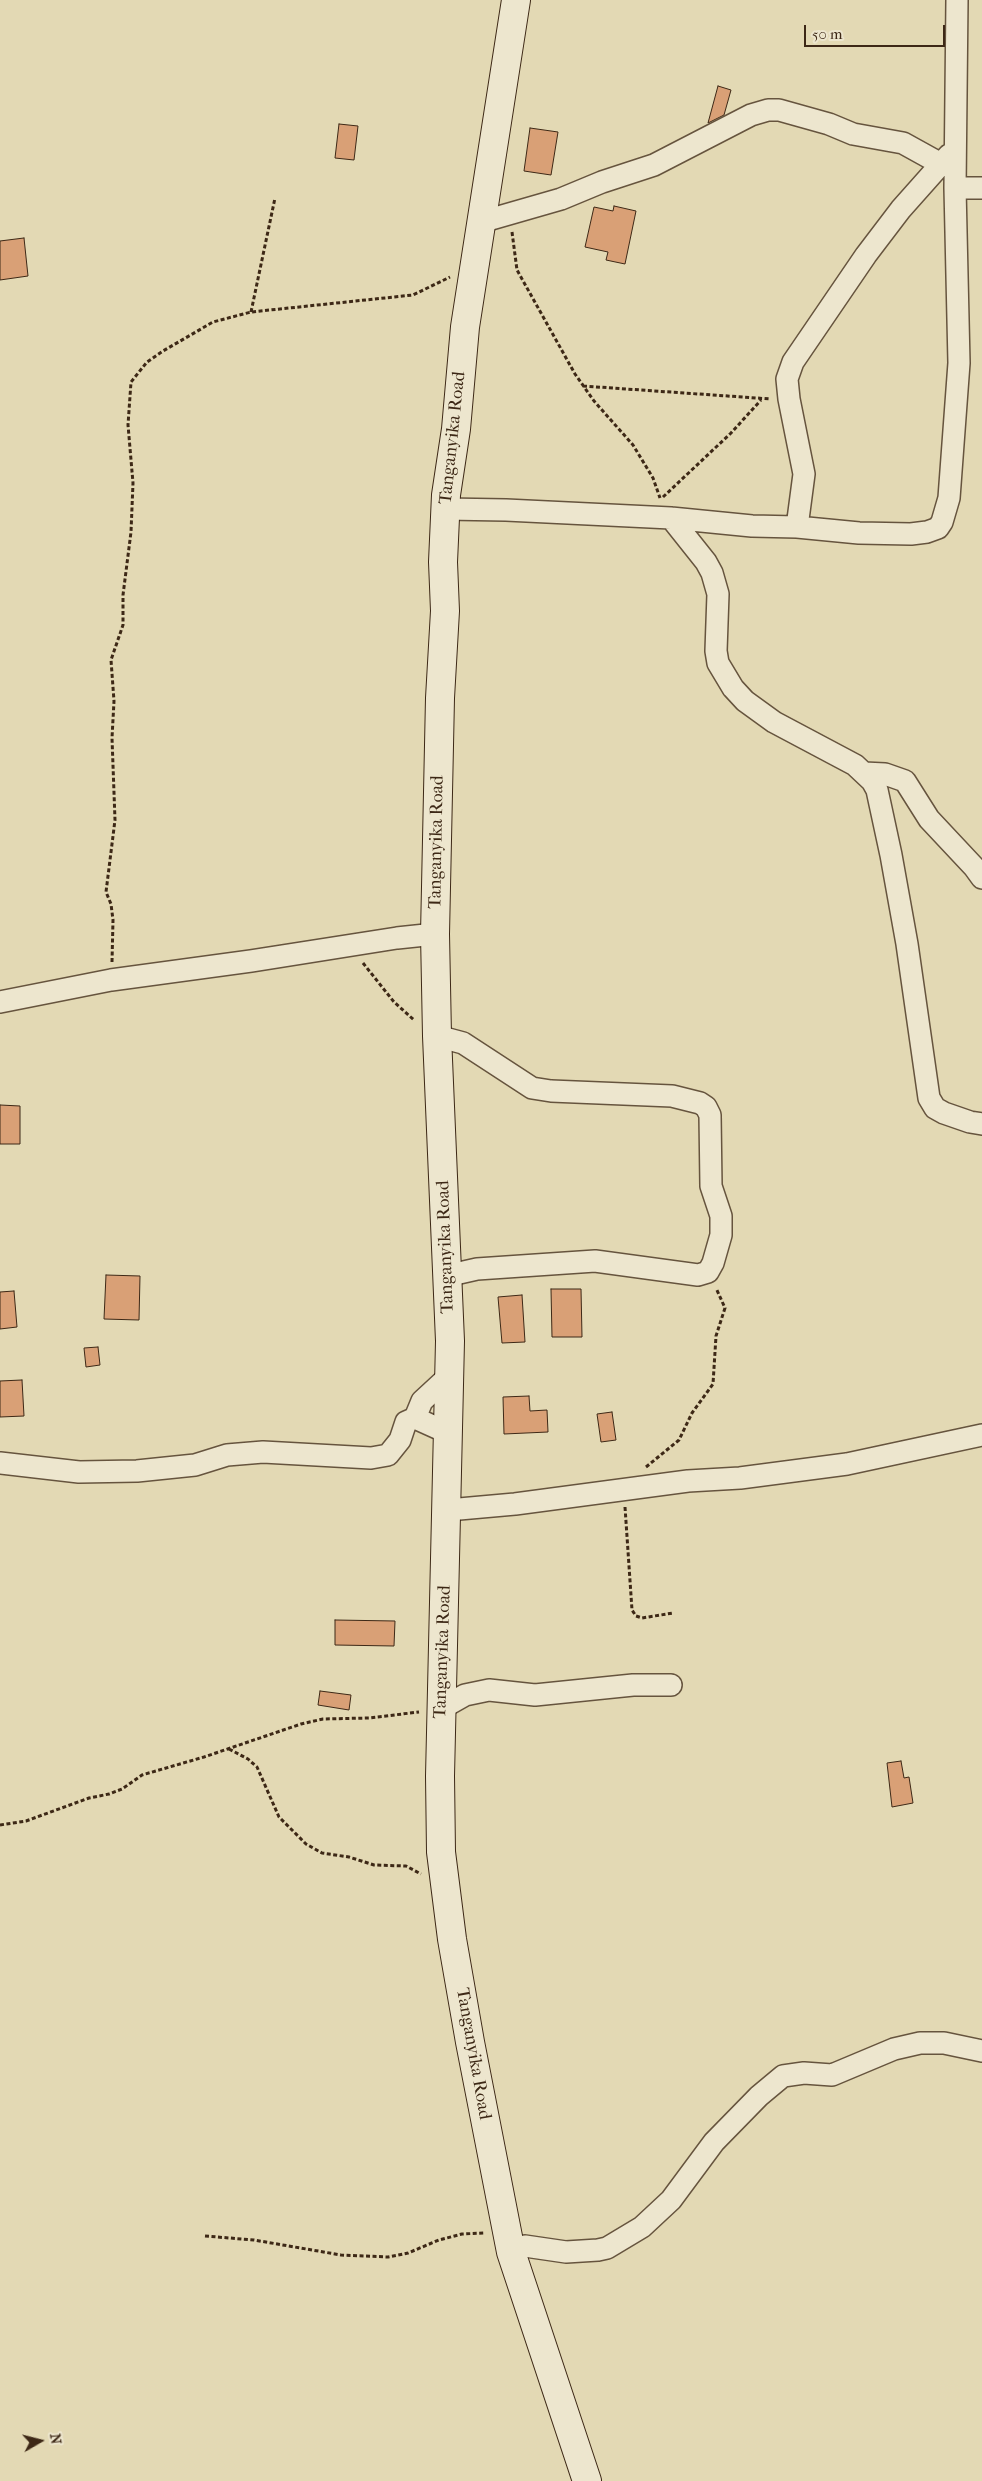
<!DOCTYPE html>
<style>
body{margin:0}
#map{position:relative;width:982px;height:2481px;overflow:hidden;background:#e3d9b4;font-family:"IM FELL French Canon",serif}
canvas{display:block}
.north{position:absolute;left:15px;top:2416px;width:50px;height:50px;-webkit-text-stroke:4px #ede6ce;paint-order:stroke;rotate:82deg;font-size:14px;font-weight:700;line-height:20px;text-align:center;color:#3d2816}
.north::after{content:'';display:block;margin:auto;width:18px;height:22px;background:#3d2816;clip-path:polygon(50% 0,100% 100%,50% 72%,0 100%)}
.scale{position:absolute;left:804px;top:25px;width:141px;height:22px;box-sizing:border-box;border:2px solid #3d2816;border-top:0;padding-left:6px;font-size:15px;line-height:18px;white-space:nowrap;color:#3d2816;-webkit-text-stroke:4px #ede6ce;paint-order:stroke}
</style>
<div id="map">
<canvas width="982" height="2481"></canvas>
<div class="north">N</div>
<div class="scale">50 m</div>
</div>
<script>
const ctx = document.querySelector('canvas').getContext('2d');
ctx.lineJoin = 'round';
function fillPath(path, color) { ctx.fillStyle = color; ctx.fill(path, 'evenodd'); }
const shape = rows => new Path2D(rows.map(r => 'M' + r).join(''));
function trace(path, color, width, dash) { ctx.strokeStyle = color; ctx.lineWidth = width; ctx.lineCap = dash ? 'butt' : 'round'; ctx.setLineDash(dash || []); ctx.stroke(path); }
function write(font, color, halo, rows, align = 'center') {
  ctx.font = font + ' "IM FELL French Canon",serif'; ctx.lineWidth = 4; ctx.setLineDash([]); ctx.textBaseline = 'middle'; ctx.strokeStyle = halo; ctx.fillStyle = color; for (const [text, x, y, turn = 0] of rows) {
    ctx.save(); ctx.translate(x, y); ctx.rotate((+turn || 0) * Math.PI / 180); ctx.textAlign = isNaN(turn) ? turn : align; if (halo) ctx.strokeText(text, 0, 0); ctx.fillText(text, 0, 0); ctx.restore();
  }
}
const building = shape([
 [718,86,731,90,724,115,708,123,718,86],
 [339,124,358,126,354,160,335,158,339,124],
 [530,128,558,132,551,175,524,171,530,128],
 [614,206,636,211,625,264,606,260,608,252,585,247,594,207,613,211,614,206],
 [24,238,28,276,0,280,0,241,24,238],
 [0,1105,20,1106,20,1144,0,1144,0,1105],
 [106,1275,140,1276,139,1320,104,1319,106,1275],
 [551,1289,581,1289,582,1337,552,1337,551,1289],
 [14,1291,17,1327,0,1329,0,1292,14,1291],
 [522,1295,525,1342,502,1343,498,1297,522,1295],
 [98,1347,100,1365,86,1367,84,1348,98,1347],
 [22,1380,24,1416,0,1417,0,1381,22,1380],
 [529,1396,530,1411,547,1410,548,1432,504,1434,503,1397,529,1396],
 [612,1412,616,1440,601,1442,597,1414,612,1412],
 [335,1620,395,1621,394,1646,335,1645,335,1620],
 [320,1691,351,1695,349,1710,318,1705,320,1691],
 [901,1761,904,1778,909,1777,913,1803,892,1807,887,1763,901,1761]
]);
fillPath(building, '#d9a076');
trace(building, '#3d2816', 1);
const street = shape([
 [955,188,982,188],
 [481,222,561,199,602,182,654,165,751,115,768,110,779,110,829,124,853,134,903,143,941,164],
 [445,509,506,510,671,518,752,526,797,527,859,533,911,534,927,532,938,528,942,522,949,498,959,363,955,188,957,0],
 [671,518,706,562,712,573,718,594,716,651,718,663,733,688,745,701,774,722,855,765,872,781,877,790,891,855,907,944,929,1098,935,1108,944,1113,970,1122,982,1124],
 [797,527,804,474,789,399,787,379,793,362,866,255,901,209,949,155],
 [864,773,885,774,905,781,929,819,974,867,982,878],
 [0,1002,111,980,251,961,397,938,435,934],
 [437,1036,463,1043,532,1088,551,1091,672,1096,700,1103,706,1107,710,1115,711,1186,721,1216,721,1235,713,1263,708,1272,698,1275,595,1261,477,1269,446,1276],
 [415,1418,422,1401,448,1377],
 [0,1463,79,1472,137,1471,195,1465,227,1455,263,1452,371,1458,388,1455,400,1440,406,1422,415,1418,446,1432],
 [448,1510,515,1504,688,1481,740,1478,847,1464,982,1435],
 [442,1708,465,1695,489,1690,535,1695,633,1685,671,1685],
 [511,2252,525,2246,566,2252,598,2250,607,2248,642,2227,671,2200,714,2142,759,2096,783,2076,804,2073,832,2075,894,2049,920,2043,944,2043,982,2051]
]);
const secondary = shape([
 [516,0,465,327,456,429,446,495,443,562,445,611,440,698,435,934,437,1036,450,1341,440,1776,441,1852,452,1939,470,2042,511,2252,587,2481]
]);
trace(street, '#66543e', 24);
trace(secondary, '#3d2816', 30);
trace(shape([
 [512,232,517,270,575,374,594,401,633,445,653,478,660,498],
 [251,312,275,198],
 [583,386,771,399],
 [663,497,731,433,761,400],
 [112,962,113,920,111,904,106,892,115,820,112,738,114,701,111,660,123,625,123,595,131,532,133,483,128,425,131,382,147,362,163,351,213,322,251,312,413,295,450,277],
 [363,963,394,1002,414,1020],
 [646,1467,679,1440,692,1413,713,1384,716,1336,725,1308,716,1288],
 [625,1507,632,1610,636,1616,642,1618,673,1613],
 [229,1749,248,1759,257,1767,279,1817,306,1844,322,1853,349,1857,374,1865,406,1866,421,1874],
 [0,1825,26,1821,89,1798,109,1794,122,1789,142,1775,204,1757,301,1724,323,1719,369,1718,419,1712],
 [205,2236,254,2240,341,2255,388,2257,408,2253,439,2240,462,2234,484,2233]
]), '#3d2816', 3, [4, 2.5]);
trace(street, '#ede6ce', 21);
trace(secondary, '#ede6ce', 28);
write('18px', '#3d2816', '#ede6ce', [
 ["Tanganyika Road",453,438,-84],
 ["Tanganyika Road",437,842,-89],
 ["Tanganyika Road",446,1247,-92],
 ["Tanganyika Road",443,1652,-88],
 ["Tanganyika Road",473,2054,80]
]);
</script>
